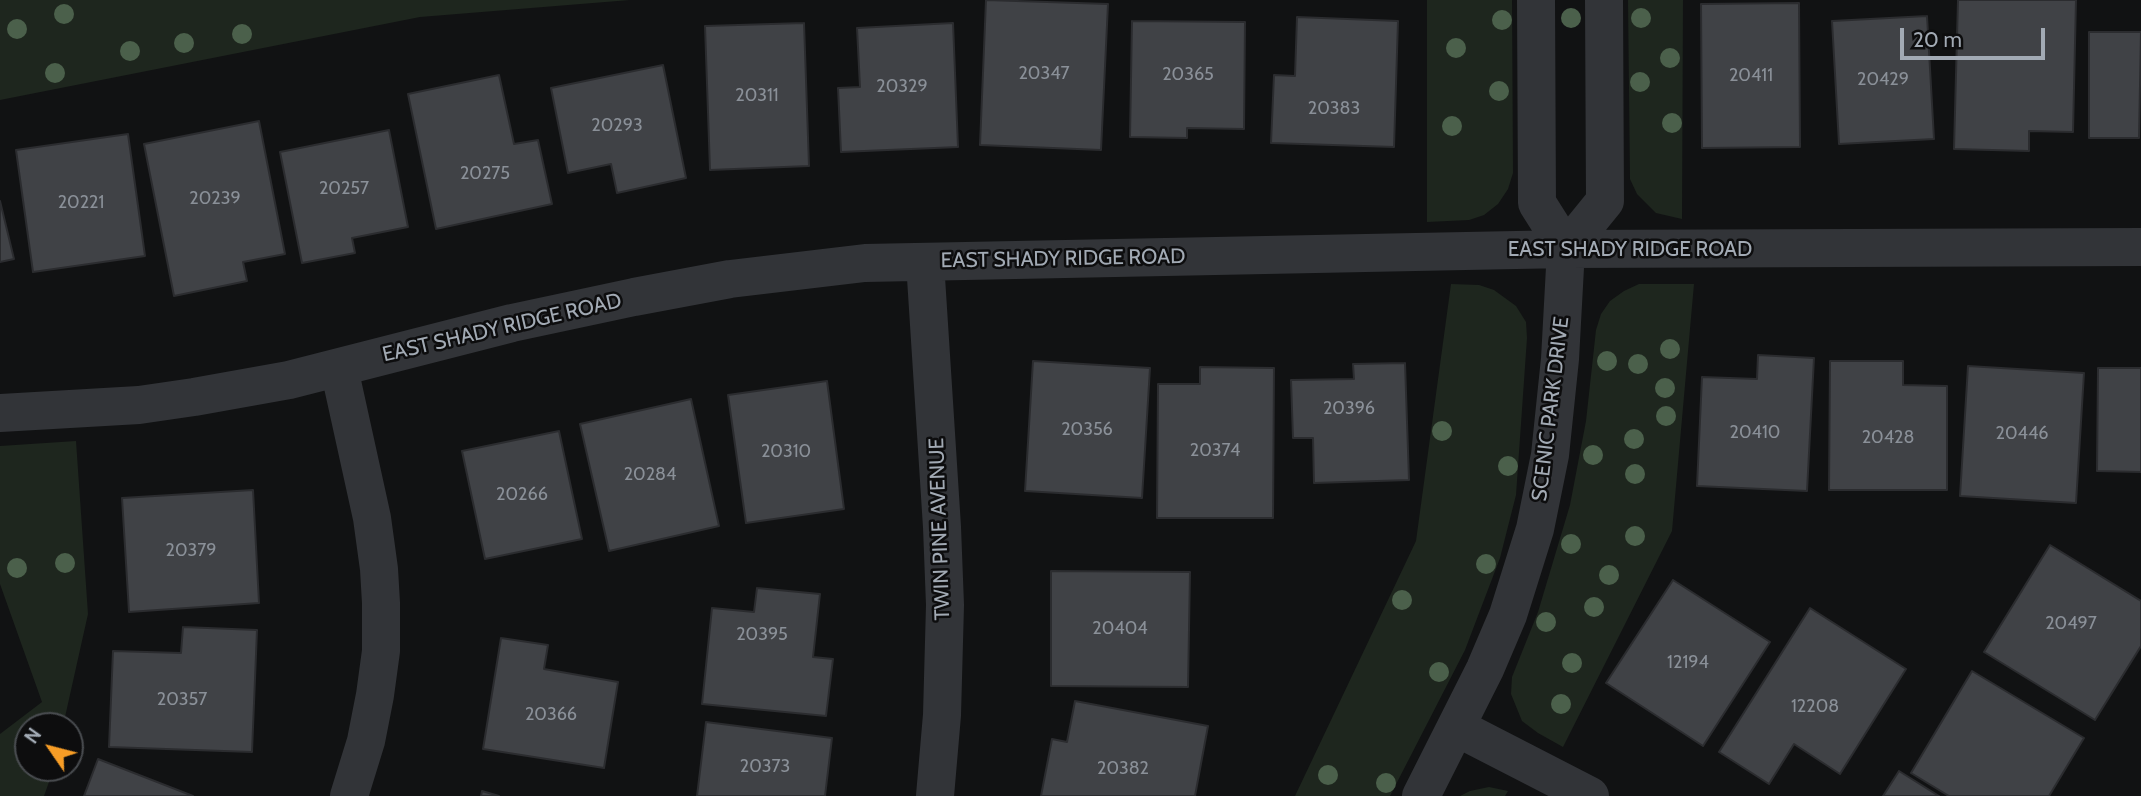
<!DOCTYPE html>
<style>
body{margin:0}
#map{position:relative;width:2141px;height:796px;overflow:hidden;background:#111213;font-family:Cabin,sans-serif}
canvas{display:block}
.north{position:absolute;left:14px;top:712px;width:70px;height:70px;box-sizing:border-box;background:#0d0d0e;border:2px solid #494c50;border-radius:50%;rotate:305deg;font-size:19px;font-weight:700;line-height:28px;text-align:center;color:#a2aab4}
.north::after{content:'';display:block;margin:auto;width:24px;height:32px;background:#f79d26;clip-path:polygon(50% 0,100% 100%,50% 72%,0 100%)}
.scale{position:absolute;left:1900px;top:28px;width:145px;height:32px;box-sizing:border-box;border:4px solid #a2aab4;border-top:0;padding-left:9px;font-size:21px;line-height:24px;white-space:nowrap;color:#a2aab4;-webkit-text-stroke:5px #0d0d0e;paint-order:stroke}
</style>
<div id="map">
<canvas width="2141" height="796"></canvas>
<div class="north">N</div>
<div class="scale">20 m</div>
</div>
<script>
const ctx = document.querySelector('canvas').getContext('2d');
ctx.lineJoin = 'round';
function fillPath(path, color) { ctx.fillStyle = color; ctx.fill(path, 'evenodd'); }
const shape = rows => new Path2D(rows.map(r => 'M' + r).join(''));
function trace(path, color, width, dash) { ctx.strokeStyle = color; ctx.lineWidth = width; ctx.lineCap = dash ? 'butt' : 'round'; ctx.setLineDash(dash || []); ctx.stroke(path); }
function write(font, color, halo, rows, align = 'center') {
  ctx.font = font + ' Cabin,sans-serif'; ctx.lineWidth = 5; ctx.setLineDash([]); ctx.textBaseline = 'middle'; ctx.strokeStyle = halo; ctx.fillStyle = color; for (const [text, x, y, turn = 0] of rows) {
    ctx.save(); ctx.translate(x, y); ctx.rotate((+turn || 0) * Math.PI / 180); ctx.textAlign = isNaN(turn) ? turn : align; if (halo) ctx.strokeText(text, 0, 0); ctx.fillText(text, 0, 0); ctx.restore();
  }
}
fillPath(shape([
 [0,0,630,0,420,17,0,100],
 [1427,0,1512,0,1513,173,1508,189,1498,204,1484,215,1469,220,1427,222],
 [1628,0,1683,0,1682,219,1656,213,1637,194,1630,179],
 [1451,284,1479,285,1494,290,1516,306,1526,322,1527,338,1516,495,1500,558,1465,650,1390,796,1295,796,1416,541],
 [1639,284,1694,284,1672,531,1563,747,1538,733,1522,721,1511,694,1512,677,1538,612,1570,505,1586,421,1596,330,1601,314,1610,301,1624,291],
 [76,441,88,614,63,726,28,726,28,768,54,768,44,796,0,796,0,734,42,702,0,584,0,446],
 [1489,787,1508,791,1505,796,1460,796,1470,791]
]), '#1e261e');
const building = shape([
 [986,0,1108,4,1101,150,980,145,986,0],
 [1958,0,2076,0,2073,132,2029,131,2029,151,1954,149,1958,0],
 [1799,3,1800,147,1702,148,1701,4,1799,3],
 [1927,16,1934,139,1839,144,1832,21,1927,16],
 [1297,17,1398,21,1394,147,1271,143,1274,75,1295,76,1297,17],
 [1132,21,1245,22,1244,129,1187,128,1187,138,1130,137,1132,21],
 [804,23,809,166,710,170,705,26,804,23],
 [953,23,958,147,841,152,838,88,860,87,857,28,953,23],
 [2089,32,2141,32,2139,138,2089,138,2089,32],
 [663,65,686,178,617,193,611,164,568,173,551,88,663,65],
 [499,75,514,144,538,140,552,204,436,229,408,94,499,75],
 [259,121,285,254,243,262,247,281,174,296,144,144,259,121],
 [389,130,408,227,352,238,355,253,302,263,280,152,389,130],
 [128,134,145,256,33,272,16,150,128,134],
 [0,201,14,259,0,262,0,201],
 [1758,355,1814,358,1807,491,1697,486,1702,377,1757,379,1758,355],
 [1033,361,1150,368,1142,498,1025,491,1033,361],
 [1830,361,1903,361,1903,385,1947,386,1947,490,1829,490,1830,361],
 [1405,363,1409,480,1314,483,1313,438,1293,438,1291,380,1354,379,1353,364,1405,363],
 [1968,366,2084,373,2076,503,1960,496,1968,366],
 [1200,367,1274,368,1273,518,1157,518,1158,384,1200,384,1200,367],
 [2098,368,2141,368,2141,472,2097,471,2098,368],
 [827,381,844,509,746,523,728,395,827,381],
 [691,399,719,526,609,551,580,424,691,399],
 [559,431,582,539,485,559,462,451,559,431],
 [253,490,259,603,129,612,122,498,253,490],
 [2050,545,2141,601,2141,646,2095,720,1984,652,2050,545],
 [1051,571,1190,572,1188,687,1051,686,1051,571],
 [1673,580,1770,642,1703,746,1606,683,1673,580],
 [757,588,820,594,813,657,833,659,826,716,702,704,712,608,754,612,757,588],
 [1810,608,1906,669,1840,774,1794,744,1769,784,1719,752,1810,608],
 [183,627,257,630,252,752,109,747,113,651,181,653,183,627],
 [501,638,548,645,544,669,618,682,604,768,483,749,501,638],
 [1972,671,2084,738,2049,796,1949,796,1911,773,1972,671],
 [1075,701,1208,726,1195,796,1041,796,1052,739,1067,742,1075,701],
 [706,722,832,738,825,796,697,796,706,722],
 [98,759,193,796,84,796,98,759],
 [1899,771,1939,796,1883,796,1899,771],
 [482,791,499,796,481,796,482,791]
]);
fillPath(building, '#404246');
trace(building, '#2b2c2f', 2);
trace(shape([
 [1566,249,1605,201,1604,0],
 [925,262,942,527,945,605,942,715,935,796],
 [339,368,372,518,379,569,381,603,381,651,375,695,366,741,349,796],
 [0,413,139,405,194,397,289,380,512,323,634,297,730,279,865,263,1566,249,2141,247],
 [1456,727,1590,796],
 [1421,796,1485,669,1508,615,1535,529,1550,455,1560,359,1566,249,1537,203,1536,0]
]), '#323438', 38);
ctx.fillStyle = '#4b604b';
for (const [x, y] of [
 [64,14],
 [1571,18],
 [1641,18],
 [1502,20],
 [17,29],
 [242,34],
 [184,43],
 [1456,48],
 [130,51],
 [1670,58],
 [55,73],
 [1640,82],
 [1499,91],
 [1672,123],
 [1452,126],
 [1670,349],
 [1607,361],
 [1638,364],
 [1665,388],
 [1666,416],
 [1442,431],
 [1634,439],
 [1593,455],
 [1508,466],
 [1635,474],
 [1635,536],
 [1571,544],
 [65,563],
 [1486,564],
 [17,568],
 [1609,575],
 [1402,600],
 [1594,607],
 [1546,622],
 [1572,663],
 [1439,672],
 [1561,704],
 [1328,775],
 [1386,783]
]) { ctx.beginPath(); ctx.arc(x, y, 10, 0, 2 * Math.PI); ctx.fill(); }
write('18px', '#8a9098', null, [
 ["20347",1044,74],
 ["20365",1188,75],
 ["20411",1751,76],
 ["20429",1883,80],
 ["20329",902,87],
 ["20311",757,96],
 ["20383",1334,109],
 ["20293",617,126],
 ["20275",485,174],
 ["20257",344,189],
 ["20239",215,199],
 ["20221",81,203],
 ["20396",1349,409],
 ["20356",1087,430],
 ["20410",1755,433],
 ["20446",2022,434],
 ["20428",1888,438],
 ["20374",1215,451],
 ["20310",786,452],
 ["20284",650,475],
 ["20266",522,495],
 ["20379",191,551],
 ["20497",2071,624],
 ["20404",1120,629],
 ["20395",762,635],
 ["12194",1688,663],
 ["20357",182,700],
 ["12208",1815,707],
 ["20366",551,715],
 ["20373",765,767],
 ["20382",1123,769]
]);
write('21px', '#a2aab4', '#0d0d0e', [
 ["EAST SHADY RIDGE ROAD",1630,250],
 ["EAST SHADY RIDGE ROAD",1063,259,-1],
 ["EAST SHADY RIDGE ROAD",502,328,-13],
 ["SCENIC PARK DRIVE",1551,409,-83],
 ["TWIN PINE AVENUE",940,529,-92]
]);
</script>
